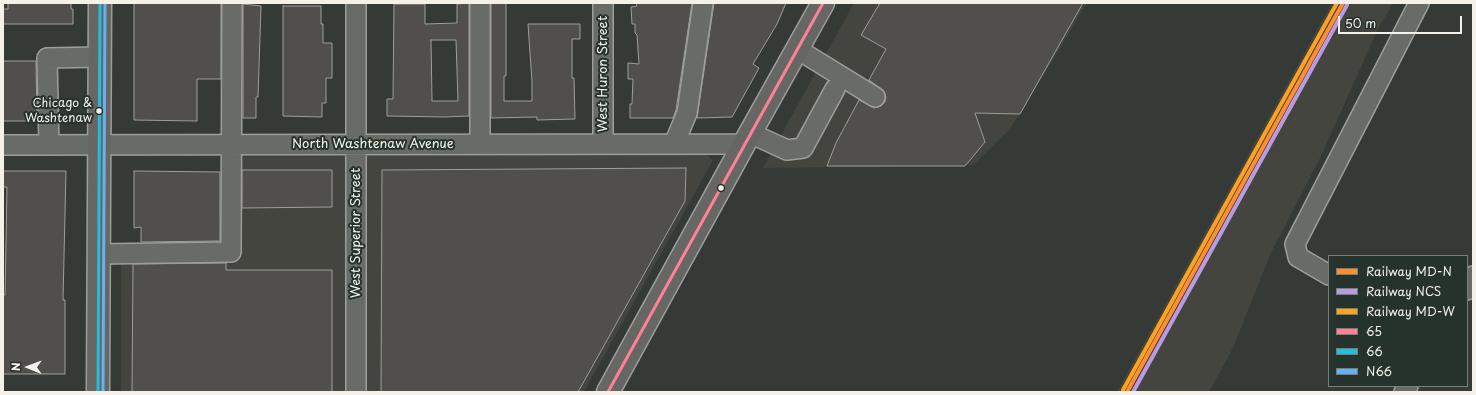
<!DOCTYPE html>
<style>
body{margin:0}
#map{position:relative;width:1476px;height:395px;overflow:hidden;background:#363a36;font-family:"Playpen Sans",sans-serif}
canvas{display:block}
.frame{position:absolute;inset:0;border:4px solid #f4f1e8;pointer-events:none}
.legend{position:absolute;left:1328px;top:255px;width:140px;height:132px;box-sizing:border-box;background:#26332d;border:1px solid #787f78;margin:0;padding:5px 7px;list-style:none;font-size:12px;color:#f4f1e8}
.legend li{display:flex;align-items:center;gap:8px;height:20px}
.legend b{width:20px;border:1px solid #787f78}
.north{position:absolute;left:8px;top:347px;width:40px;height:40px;-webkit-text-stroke:3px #26332d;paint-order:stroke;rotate:271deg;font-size:11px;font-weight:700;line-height:16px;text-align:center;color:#f4f1e8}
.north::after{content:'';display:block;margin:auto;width:14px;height:18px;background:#f4f1e8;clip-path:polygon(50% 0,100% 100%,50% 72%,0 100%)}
.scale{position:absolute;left:1338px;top:16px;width:124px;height:18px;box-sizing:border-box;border:2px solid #f4f1e8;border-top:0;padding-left:5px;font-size:12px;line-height:14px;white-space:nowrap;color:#f4f1e8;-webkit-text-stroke:3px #26332d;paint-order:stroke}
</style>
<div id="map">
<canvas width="1476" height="395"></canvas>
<div class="frame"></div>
<ul class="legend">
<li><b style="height:5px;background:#ff8d31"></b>Railway MD-N</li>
<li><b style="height:5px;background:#bb9ae4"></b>Railway NCS</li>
<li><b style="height:5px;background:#ffa21d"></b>Railway MD-W</li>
<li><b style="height:5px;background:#ff8098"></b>65</li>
<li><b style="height:5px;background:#26bcdd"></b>66</li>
<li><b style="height:5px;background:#66b1f2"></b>N66</li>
</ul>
<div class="north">N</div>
<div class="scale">50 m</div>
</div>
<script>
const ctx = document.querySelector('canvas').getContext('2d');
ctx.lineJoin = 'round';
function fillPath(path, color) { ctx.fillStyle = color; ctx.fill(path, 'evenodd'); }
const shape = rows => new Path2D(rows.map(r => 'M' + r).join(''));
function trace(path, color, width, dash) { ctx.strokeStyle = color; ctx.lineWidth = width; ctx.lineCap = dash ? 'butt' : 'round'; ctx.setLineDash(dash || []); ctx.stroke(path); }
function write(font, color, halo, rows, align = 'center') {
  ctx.font = font + ' "Playpen Sans",sans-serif'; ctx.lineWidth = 4; ctx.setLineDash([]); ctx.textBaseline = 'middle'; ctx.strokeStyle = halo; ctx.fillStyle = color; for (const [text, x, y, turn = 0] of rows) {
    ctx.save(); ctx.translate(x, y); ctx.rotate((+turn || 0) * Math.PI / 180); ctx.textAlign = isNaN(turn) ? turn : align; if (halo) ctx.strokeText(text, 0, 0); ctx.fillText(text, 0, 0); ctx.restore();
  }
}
fillPath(shape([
 [854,3,1087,3,1020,114,1007,132,973,165,763,168],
 [1332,3,1393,3,1377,31,1320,158,1270,255,1233,348,1209,392,1117,392],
 [705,153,713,160,584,392,121,392,121,254,231,252,232,157]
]), '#43453e');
const building = shape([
 [8,3,71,3,71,9,73,9,73,24,3,24,3,9,8,9,8,3],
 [134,3,221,3,221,79,197,79,197,121,134,120,134,3],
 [469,3,469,116,444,117,387,116,387,99,393,99,394,4,425,4,425,24,457,23,457,4,469,3],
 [431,40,456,40,458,101,432,101,432,100,431,40],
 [491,3,506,3,506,76,504,76,504,101,532,101,532,82,528,24,580,24,580,39,572,39,572,78,574,78,575,119,537,120,537,117,491,118,491,3],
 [636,3,692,3,676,110,673,118,630,118,630,104,632,104,633,79,628,79,628,63,639,64,637,35,635,33,635,24,632,24,631,7,637,6,636,3],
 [714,3,786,3,777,24,753,64,759,68,732,117,697,118,714,3],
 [880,3,1083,3,1020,114,975,113,985,142,965,166,827,166,836,143,859,100,874,108,881,106,885,102,886,97,884,91,869,80,886,49,861,35,880,3],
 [243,4,261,6,258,97,256,97,256,118,243,118,243,4],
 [283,6,321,6,321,24,323,24,323,43,332,43,332,78,326,78,326,103,322,103,322,117,283,116,283,6],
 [3,61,36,61,37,121,3,121,3,61],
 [686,168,685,201,578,392,381,392,382,170,686,168],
 [242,170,332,170,332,207,242,208,242,170],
 [3,171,66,171,63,300,65,300,65,374,3,374,3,295,5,295,7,187,3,187,3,171],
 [134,171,220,172,220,241,141,242,141,227,134,228,134,171],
 [226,263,226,270,332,270,332,392,132,392,133,264,226,263]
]);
fillPath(building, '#504f4b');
trace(building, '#9c9e9a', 1);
const minor = shape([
 [603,3,603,144],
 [797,49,875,97],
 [750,133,787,150,803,148,835,89],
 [480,144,480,3],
 [674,144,687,113,703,3],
 [3,145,744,144],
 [49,145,47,58,100,57],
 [99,254,231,252,232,3],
 [1329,275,1298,257,1295,244,1419,3],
 [1467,290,1473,276],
 [356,392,356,3],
 [1404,392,1408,386]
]);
const major = shape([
 [98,392,100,3],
 [608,392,744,144,823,3]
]);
trace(minor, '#9c9e9a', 22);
trace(major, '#9c9e9a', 25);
trace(minor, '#686b66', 19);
trace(major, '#666762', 22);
trace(shape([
 [608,392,823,3]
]), '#ff8098', 3);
trace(shape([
 [98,392,100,3]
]), '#26bcdd', 3);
trace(shape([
 [103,392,105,3]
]), '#66b1f2', 3);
trace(shape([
 [1127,392,1343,3]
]), '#ff8d31', 4);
trace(shape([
 [1133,392,1347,5]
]), '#bb9ae4', 4);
trace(shape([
 [1123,390,1337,3]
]), '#ffa21d', 4);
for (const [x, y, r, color] of [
 [99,111,3.5,"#f4f1e8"],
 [721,188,3.5,"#f4f1e8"]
]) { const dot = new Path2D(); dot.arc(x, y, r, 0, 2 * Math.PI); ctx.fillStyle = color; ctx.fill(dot); trace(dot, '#26332d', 1.5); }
write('12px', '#f4f1e8', '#26332d', [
 ["Chicago &",92,104],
 ["Washtenaw",92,119]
], 'right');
write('13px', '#f4f1e8', '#26332d', [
 ["West Huron Street",603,74,-90],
 ["North Washtenaw Avenue",373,144],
 ["West Superior Street",356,233,-90]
]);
</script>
